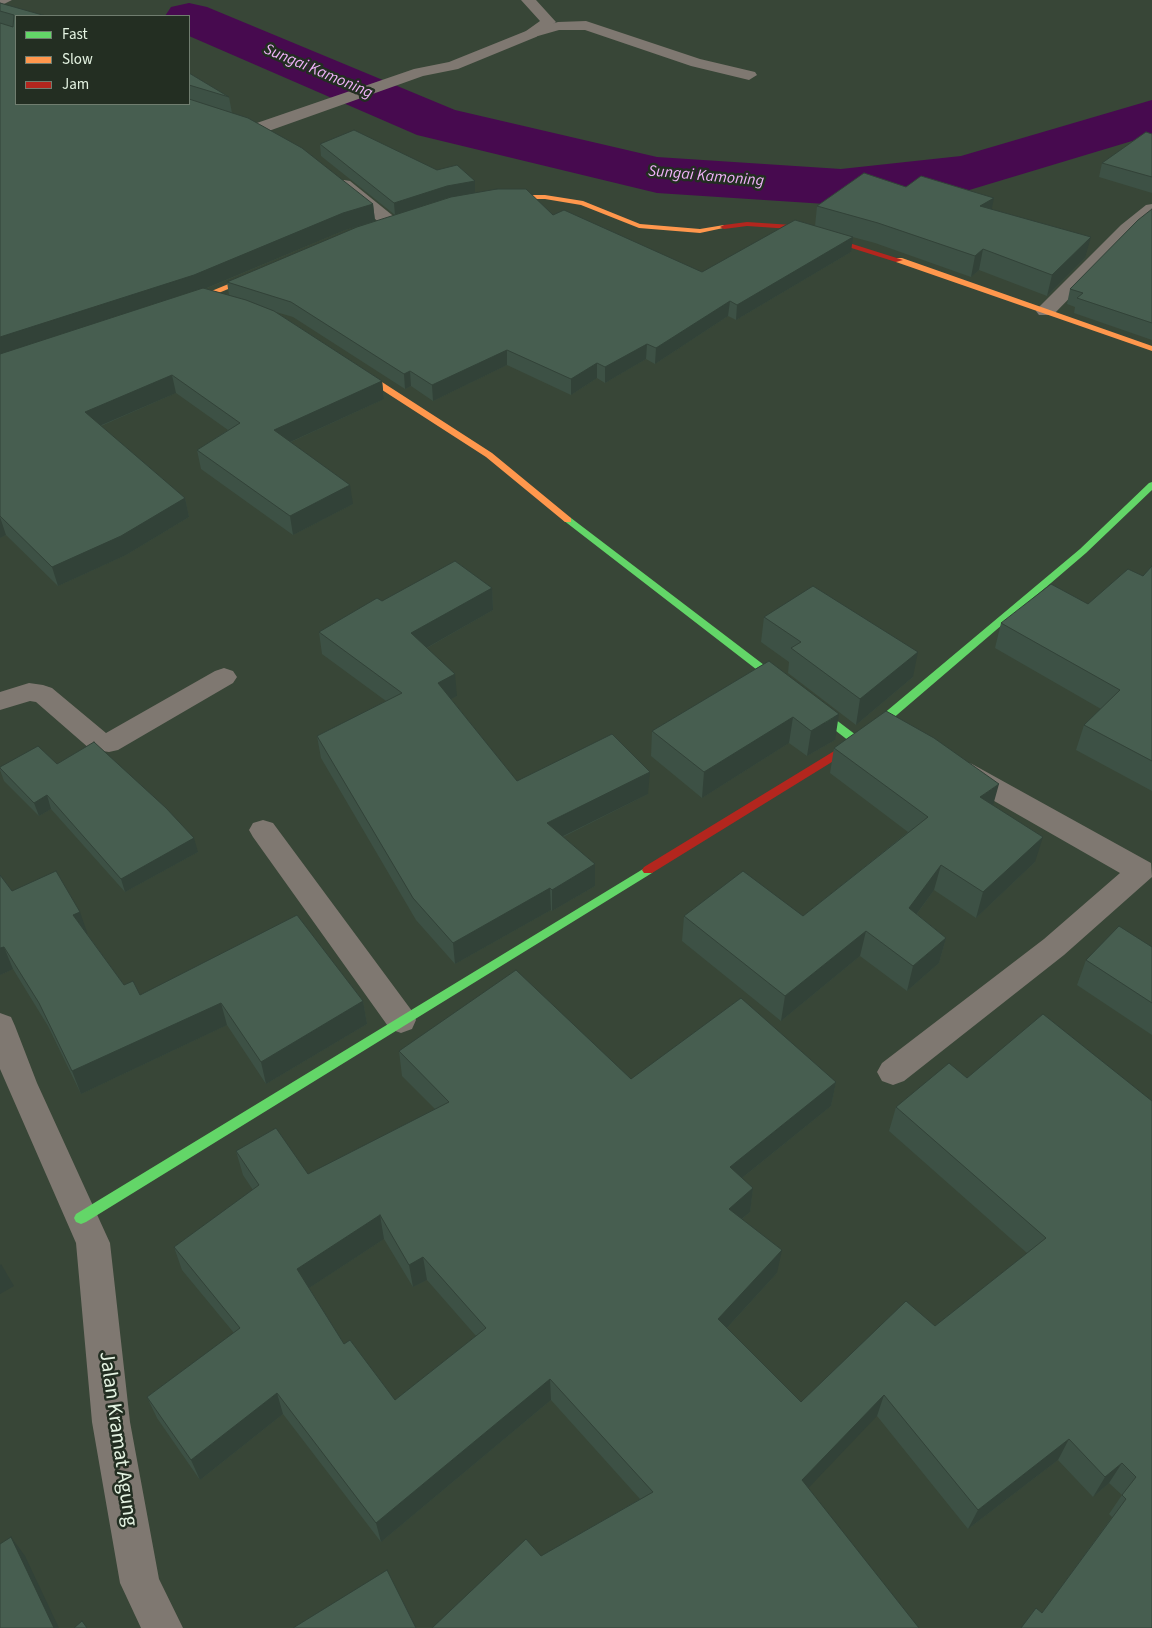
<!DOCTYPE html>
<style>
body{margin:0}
#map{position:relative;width:1152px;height:1628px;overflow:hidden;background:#384637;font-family:"Source Sans 3",sans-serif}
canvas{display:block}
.legend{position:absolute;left:15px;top:15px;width:175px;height:90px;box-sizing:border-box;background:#232e22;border:1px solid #707d6f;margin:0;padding:6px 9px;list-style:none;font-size:15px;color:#e4f3e2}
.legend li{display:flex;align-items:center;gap:10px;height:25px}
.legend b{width:25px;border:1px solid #707d6f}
</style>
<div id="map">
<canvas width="1152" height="1628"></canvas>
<ul class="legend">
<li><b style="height:6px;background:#63d668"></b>Fast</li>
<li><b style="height:6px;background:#ff974d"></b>Slow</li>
<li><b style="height:6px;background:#b3261e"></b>Jam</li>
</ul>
</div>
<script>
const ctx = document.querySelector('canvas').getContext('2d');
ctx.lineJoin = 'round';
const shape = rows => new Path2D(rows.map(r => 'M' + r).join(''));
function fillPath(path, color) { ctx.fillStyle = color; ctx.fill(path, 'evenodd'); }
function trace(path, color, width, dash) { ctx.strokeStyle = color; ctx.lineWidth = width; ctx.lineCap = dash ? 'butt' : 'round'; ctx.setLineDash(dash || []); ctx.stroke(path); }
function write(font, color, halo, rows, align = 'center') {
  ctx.font = font + ' "Source Sans 3",sans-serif'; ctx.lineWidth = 5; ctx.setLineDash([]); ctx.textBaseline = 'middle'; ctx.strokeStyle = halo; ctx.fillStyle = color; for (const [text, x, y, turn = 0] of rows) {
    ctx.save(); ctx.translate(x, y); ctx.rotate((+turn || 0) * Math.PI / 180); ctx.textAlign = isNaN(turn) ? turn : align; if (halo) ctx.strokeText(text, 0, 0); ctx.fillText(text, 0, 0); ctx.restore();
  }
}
fillPath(shape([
 [189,3,207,7,455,110,657,157,841,169,961,156,1152,100,1152,135,966,191,841,205,657,193,417,135,189,36,189,16,165,16,171,7,189,3]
]), '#470a4f');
fillPath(shape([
 [586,21,700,59,755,72,757,75,749,80,691,66,585,30,559,30,531,38,524,34,526,31,558,22,586,21]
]), '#7f7871');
fillPath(shape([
 [0,0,12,0,0,6,0,0],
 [521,0,536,0,556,22,536,37,458,69,423,76,263,133,251,133,249,129,251,125,414,69,449,62,526,31,540,21,521,0],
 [344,180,350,181,397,219,400,223,397,227,385,227,338,189,335,185,338,181,344,180],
 [1152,204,1152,218,1133,233,1053,315,1039,315,1036,311,1039,307,1121,225,1146,205,1152,204],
 [224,668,233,671,237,677,233,683,118,750,109,752,90,749,36,702,30,701,0,710,0,692,29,683,43,685,52,688,106,733,215,671,224,668],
 [963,761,972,764,1151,863,1152,877,1064,955,904,1081,893,1085,882,1081,877,1072,882,1063,1044,939,1120,873,954,778,950,771,954,764,963,761],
 [263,820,273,823,412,1011,416,1020,412,1029,401,1033,390,1029,253,837,249,830,253,823,263,820],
 [0,1013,11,1017,15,1026,37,1083,110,1243,130,1422,159,1579,183,1628,141,1628,120,1583,92,1422,76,1243,0,1069,0,1013]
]), '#7f7871');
fillPath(shape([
 [1152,482,1152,490,1086,553,884,726,849,750,844,746,849,741,563,520,568,517,571,518,856,735,876,720,1080,549,1149,483,1152,482],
 [648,866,652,867,654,870,652,873,86,1222,81,1224,76,1222,74,1218,76,1214,648,866]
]), '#63d668');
fillPath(shape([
 [492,195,545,195,583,201,640,224,700,229,724,225,728,227,700,233,639,228,581,205,545,199,492,199,492,195],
 [896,258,902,258,1152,346,1152,351,896,262,896,258],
 [260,271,267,273,187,306,180,304,260,271],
 [348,364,354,364,492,453,571,518,571,522,565,522,486,457,348,368,348,364]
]), '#ff974d');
fillPath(shape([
 [747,222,792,225,903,260,896,262,791,229,747,226,724,229,720,227,724,225,747,222],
 [849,742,853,743,854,746,853,749,652,873,644,873,642,870,644,867,849,742]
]), '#b3261e');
fillPath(shape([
 [0,3,16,16,16,104,189,104,189,73,229,97,232,113,373,204,375,221,345,230,205,289,229,295,227,282,449,198,395,215,321,156,320,144,437,170,475,181,475,193,553,215,702,272,815,226,817,206,906,187,991,209,1085,258,1047,296,979,270,971,277,875,243,834,232,851,252,736,320,728,316,655,364,646,359,605,383,597,378,571,395,507,365,433,401,411,386,405,389,293,317,276,312,382,381,384,399,291,442,353,504,293,535,201,469,197,450,228,430,176,393,101,426,185,498,189,517,126,555,58,586,6,535,0,538],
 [1152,134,1152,193,1099,177,1102,163],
 [1152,209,1152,340,1074,313,1075,307,1067,304,1070,289],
 [1152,566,1152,791,1076,750,1084,725,1101,709,995,648,1001,623,1088,604,1143,576],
 [492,588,493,610,427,648,457,696,451,699,517,781,648,794,563,837,595,886,552,911,551,910,455,964,416,920,321,758,317,736,386,701,322,654,319,632,382,601],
 [764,617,913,677,856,725,788,673,789,662,761,642],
 [769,661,835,740,807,756,789,743,702,798,651,756,652,731],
 [834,748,993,805,1035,862,976,918,934,890,917,914,946,938,939,963,907,991,860,956,781,1021,682,941,684,916,803,916,908,832,830,773],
 [57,764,198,852,125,892,51,809,39,816,4,781,0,770,0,767],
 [0,875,12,891,88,935,124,985,140,995,363,1001,367,1024,266,1084,227,1025,81,1094,48,1026,13,969,0,975],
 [1152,947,1152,1035,1077,985,1086,960],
 [399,1051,631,1079,836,1082,831,1106,742,1178,753,1188,750,1212,742,1219,777,1273,727,1328,801,1402,935,1326,1027,1253,889,1131,896,1107,967,1078,1152,1101,1152,1628,1042,1613,1112,1517,1109,1514,1122,1495,1109,1483,1093,1497,1058,1460,968,1529,877,1416,541,1556,640,1499,551,1400,381,1542,283,1414,200,1480,157,1418,147,1397,234,1333,182,1270,174,1247,253,1190,243,1175,236,1151,308,1174,435,1109,402,1076],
 [384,1239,413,1287,427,1280,476,1336,395,1400,344,1344,309,1288]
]), '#3d5145');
fillPath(shape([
 [475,181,475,193,447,198,395,215,394,203,447,186],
 [994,198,990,218,980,206],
 [373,204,375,221,345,230,197,292,0,357,0,337,343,213],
 [853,237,851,252,736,320,737,305],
 [1091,237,1085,258,1047,296,1052,275],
 [983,249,979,270,971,277,975,256],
 [730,301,728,316,655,364,656,348],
 [647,344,646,359,605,383,605,367],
 [507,350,507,365,433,401,432,385],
 [597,363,597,378,571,395,571,379],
 [410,371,411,386,405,389,404,374],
 [172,375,176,393,90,430,85,412],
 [382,381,384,399,277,448,274,430],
 [350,485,353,504,293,535,290,516],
 [185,498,189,517,126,555,58,586,52,567],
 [0,517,6,535,0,538],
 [492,588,493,610,414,655,411,633],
 [918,652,913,677,856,725,860,699],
 [455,674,457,696,440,705,438,683],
 [839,714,835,740,807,756,811,731],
 [793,717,789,743,702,798,704,772],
 [650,772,648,794,547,844,547,823],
 [999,784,992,809,980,797],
 [47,795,51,809,39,816,34,803],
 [1043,837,1035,862,976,918,983,892],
 [194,838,198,852,125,892,121,879],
 [595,864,595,886,552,911,552,890],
 [941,865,934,890,903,933,909,908],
 [550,888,551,910,455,964,453,943],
 [80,912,88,935,73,915],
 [866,931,860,956,781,1021,785,996],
 [946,938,939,963,907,991,913,966],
 [4,947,13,969,0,975,0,948],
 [363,1001,367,1024,266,1084,261,1062],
 [221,1003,227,1025,81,1094,72,1071],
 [836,1082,831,1106,727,1190,730,1167],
 [753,1188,750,1212,726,1232,729,1209],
 [380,1215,384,1239,303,1292,297,1269],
 [782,1250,777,1273,715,1341,718,1319],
 [423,1257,427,1280,413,1287,409,1265],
 [1,1264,14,1286,0,1294,0,1265],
 [550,1379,551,1400,381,1542,376,1523],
 [277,1393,283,1414,200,1480,191,1460],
 [884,1395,877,1416,797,1500,802,1480],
 [1069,1439,1058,1460,968,1529,978,1510],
 [1122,1463,1109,1483,1093,1497,1105,1477],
 [11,1537,25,1556,59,1628,54,1628]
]), '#324238');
const building = shape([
 [0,3,46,16,16,16,16,104,189,104,189,99,248,118,302,148,373,204,343,213,194,275,0,337,0,23,13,27,14,15,0,11,0,3],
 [189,73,229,97,189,85,189,73],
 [354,130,437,170,457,165,475,181,447,186,394,203,320,144,354,130],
 [1146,132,1152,134,1152,177,1102,163,1146,132],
 [864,173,906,187,921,176,994,198,980,206,1091,237,1052,275,983,249,975,256,878,223,817,206,864,173],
 [497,189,526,189,553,215,564,210,702,272,795,220,853,237,737,305,730,301,656,348,647,344,605,367,597,363,571,379,507,350,432,385,410,371,404,374,291,302,227,282,357,227,451,197,497,189],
 [1152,209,1152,323,1077,298,1083,293,1070,289,1138,220,1152,209],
 [203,288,246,300,274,311,382,381,274,430,350,485,290,516,197,450,240,423,172,375,85,412,185,498,121,536,52,567,0,516,0,354,203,288],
 [455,561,492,588,411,633,455,674,438,683,517,781,612,734,650,772,547,823,595,864,552,890,550,888,453,943,413,898,317,736,402,693,319,632,377,598,382,601,455,561],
 [1152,566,1152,761,1084,725,1120,690,1001,623,1051,584,1088,604,1128,569,1143,576,1152,566],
 [813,586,918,652,860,699,791,648,801,642,764,617,813,586],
 [769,661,839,714,811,731,793,717,704,772,652,731,769,661],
 [886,711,934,738,999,784,980,797,1043,837,983,892,941,865,909,908,946,938,913,966,866,931,785,996,684,916,743,871,803,916,928,817,834,748,886,711],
 [94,742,166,808,194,838,121,879,47,795,34,803,0,768,0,767,38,746,57,764,94,742],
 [56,871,80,912,73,915,124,985,133,981,140,995,297,915,363,1001,261,1062,221,1003,72,1071,39,1003,4,947,0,948,0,875,12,891,56,871],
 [1119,926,1152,947,1152,1003,1086,960,1119,926],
 [516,970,631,1079,741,998,836,1082,730,1167,753,1188,729,1209,782,1250,718,1319,801,1402,906,1301,935,1326,1046,1238,896,1107,949,1063,967,1078,1043,1014,1152,1101,1152,1628,1021,1628,1036,1608,1042,1613,1126,1499,1122,1495,1136,1477,1122,1463,1105,1477,1069,1439,978,1510,884,1395,802,1480,919,1628,432,1628,526,1539,541,1556,653,1492,550,1379,376,1523,277,1393,191,1460,147,1397,240,1328,174,1247,259,1185,236,1151,276,1128,308,1174,449,1102,399,1051,516,970],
 [380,1215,409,1265,423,1257,486,1328,395,1400,350,1340,344,1344,297,1269,380,1215],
 [11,1537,54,1628,0,1628,0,1544,11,1537],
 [387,1570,416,1628,293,1628,387,1570],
 [82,1621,87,1628,74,1628,82,1621]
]);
fillPath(building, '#475e50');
trace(building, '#324238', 1);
write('italic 16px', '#f0b2f9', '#232e22', [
 ["Sungai Kamoning",318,72,23],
 ["Sungai Kamoning",706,177,5]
]);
write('21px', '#e4f3e2', '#232e22', [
 ["Jalan Kramat Agung",117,1439,82]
]);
</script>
